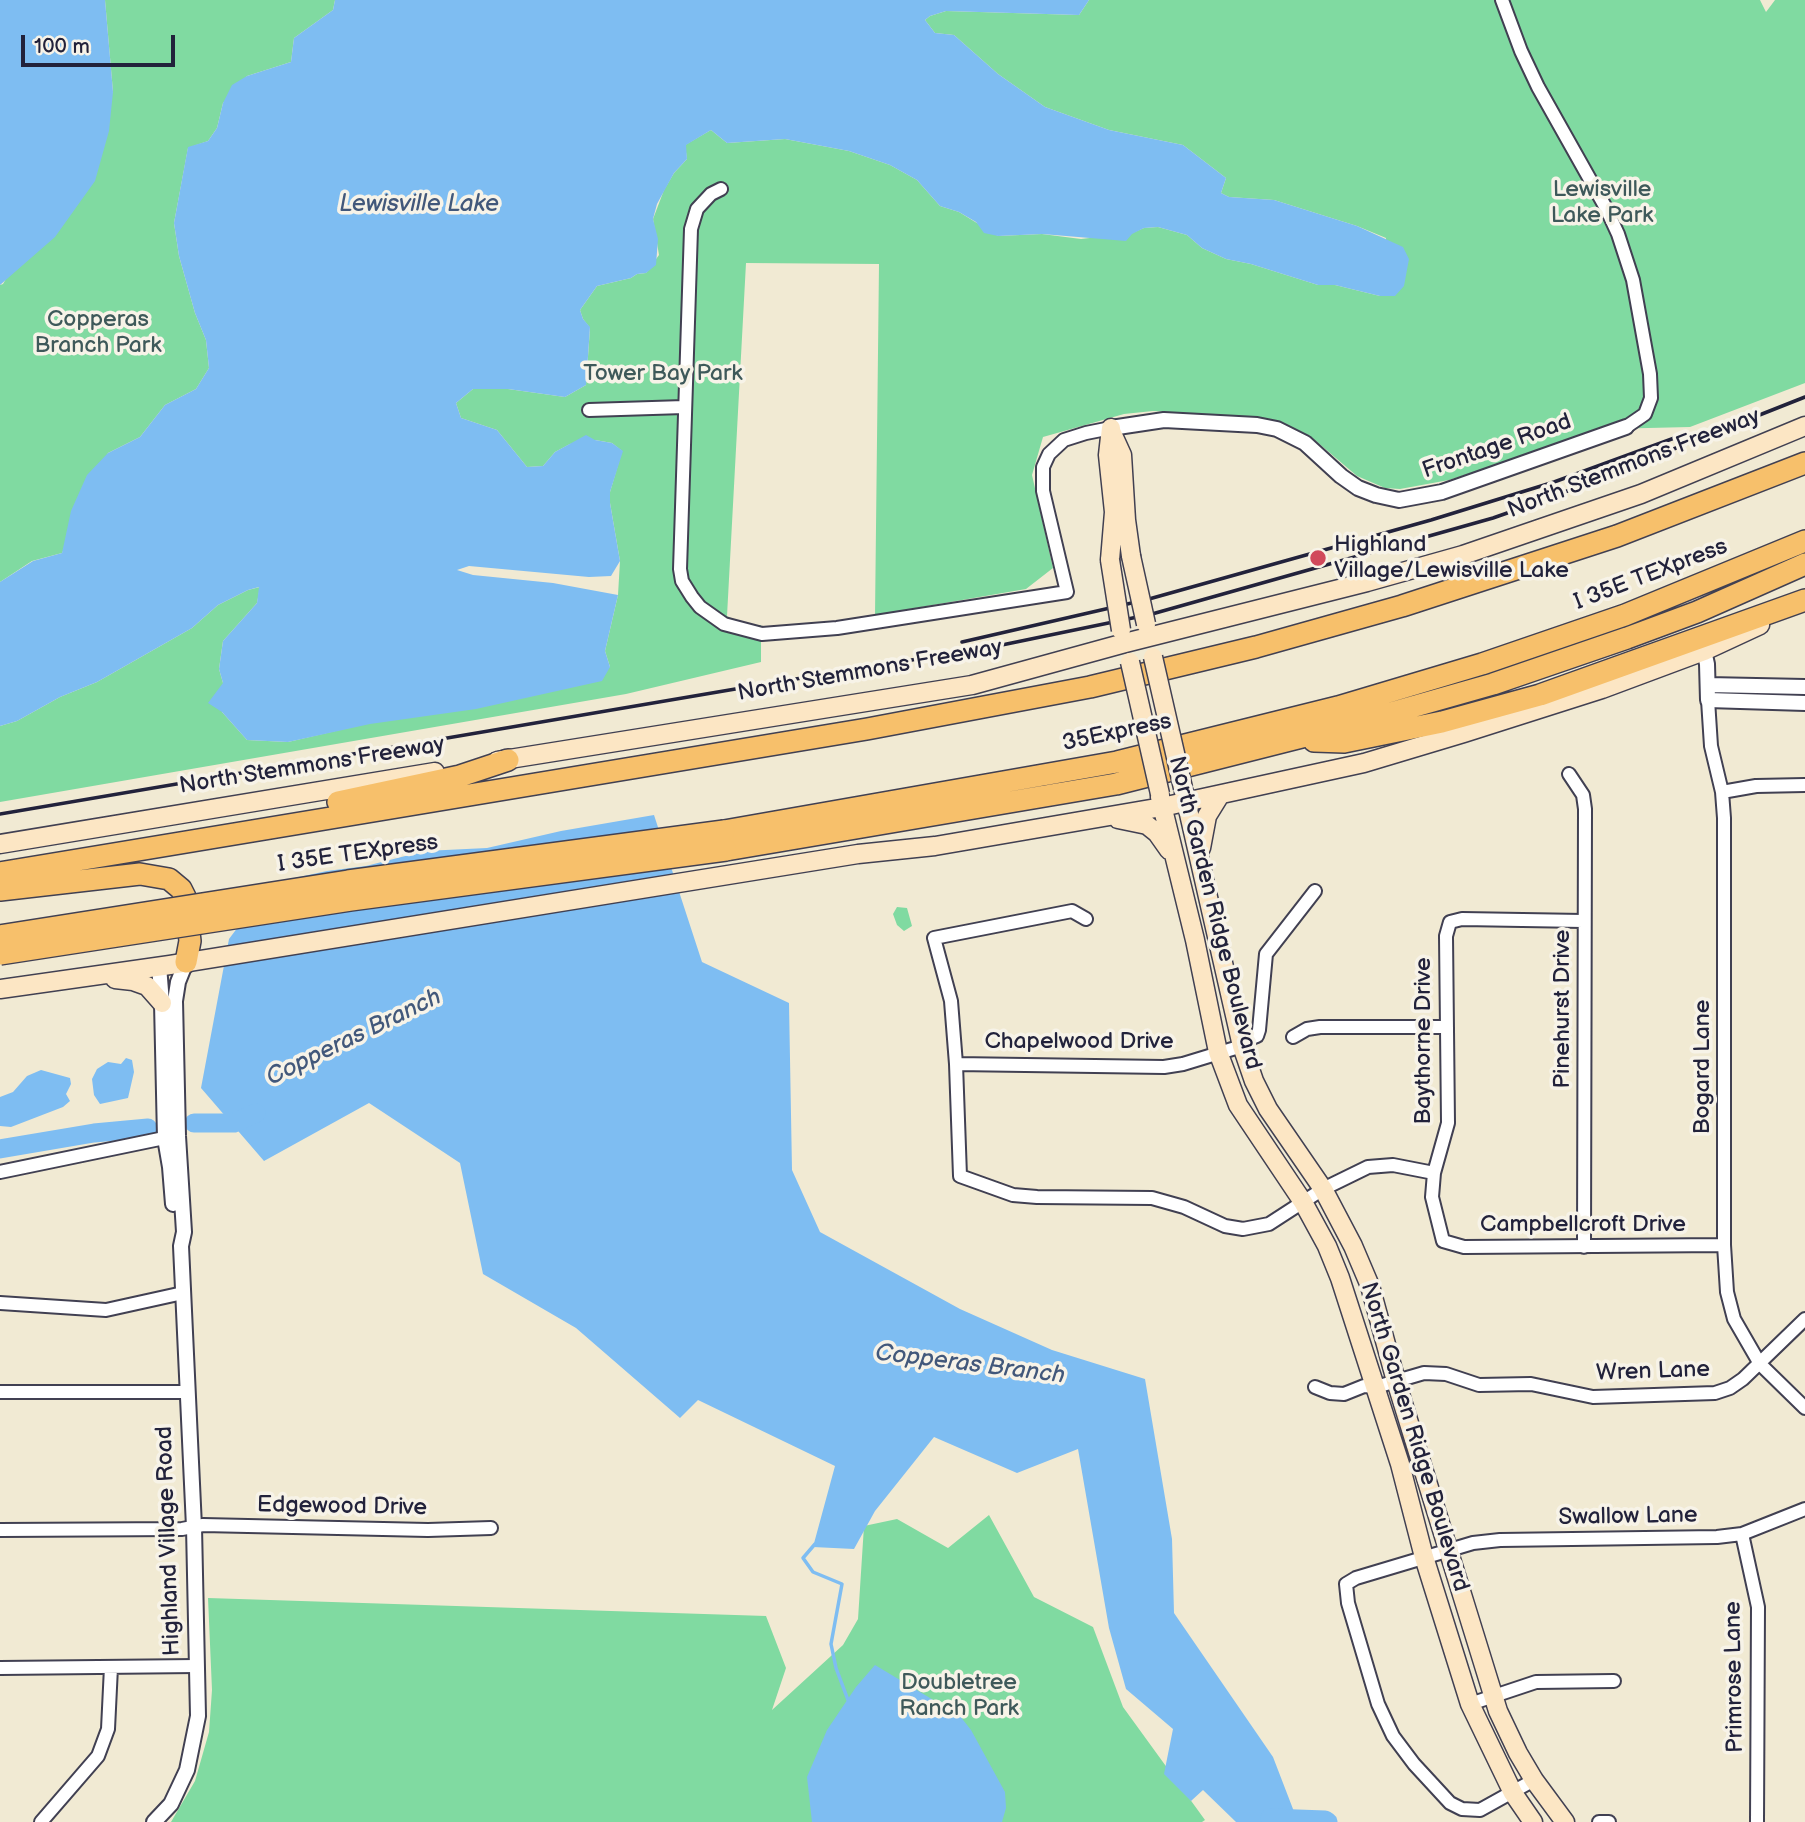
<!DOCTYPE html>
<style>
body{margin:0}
#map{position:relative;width:1805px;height:1822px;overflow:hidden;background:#f1ead3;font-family:"Balsamiq Sans",sans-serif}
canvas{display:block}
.scale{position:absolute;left:21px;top:35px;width:154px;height:32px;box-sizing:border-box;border:4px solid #22223b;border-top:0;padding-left:9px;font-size:21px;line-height:24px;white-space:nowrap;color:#22223b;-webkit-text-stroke:5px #f7f3e8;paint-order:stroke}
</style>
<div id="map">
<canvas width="1805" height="1822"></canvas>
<div class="scale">100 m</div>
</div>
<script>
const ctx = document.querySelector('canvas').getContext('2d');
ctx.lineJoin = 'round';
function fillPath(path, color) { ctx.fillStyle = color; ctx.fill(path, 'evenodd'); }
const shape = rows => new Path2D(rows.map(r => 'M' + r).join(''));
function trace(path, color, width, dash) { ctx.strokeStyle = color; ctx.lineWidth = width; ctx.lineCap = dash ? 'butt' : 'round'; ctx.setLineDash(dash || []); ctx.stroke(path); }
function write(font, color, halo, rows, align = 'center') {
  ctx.font = font + ' "Balsamiq Sans",sans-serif'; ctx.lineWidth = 7; ctx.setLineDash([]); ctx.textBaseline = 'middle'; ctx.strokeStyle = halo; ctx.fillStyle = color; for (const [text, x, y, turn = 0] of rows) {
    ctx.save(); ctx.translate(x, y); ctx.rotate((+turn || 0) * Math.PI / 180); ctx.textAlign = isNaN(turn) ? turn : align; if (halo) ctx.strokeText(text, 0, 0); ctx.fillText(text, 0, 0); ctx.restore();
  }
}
fillPath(shape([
 [105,0,335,0,333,10,294,38,291,62,247,76,223,103,217,128,208,141,188,148,174,223,179,256,195,313,206,340,209,368,196,389,165,405,140,437,108,453,62,553,32,561,0,582,0,285,3,284,113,92],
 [1089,0,1760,0,1766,12,1775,0,1805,0,1805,383,1690,427,1606,429,1449,480,1400,489,1385,488,1357,476,1310,436,1265,418,1153,411,1124,414,1043,437,1032,475,1053,568,1026,589,875,615,879,264,746,263,727,616,747,626,761,625,761,662,626,694,0,802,0,726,17,721,60,697,97,682,192,628,218,605,248,590,260,587,257,603,223,641,219,669,223,683,222,712,247,740,288,742,610,667,605,651,618,595,620,561,610,503,610,492,622,451,612,443,595,440,570,444,555,452,543,466,527,467,497,430,461,418,456,403,473,389,508,389,565,397,586,385,590,328,583,319,580,310,597,286,631,278,637,274,646,273,659,255,653,219,664,190,674,173,687,159,685,145,711,130,727,143,785,139,849,151,890,165,917,180,940,206,959,212,998,236,1042,234,1081,239,1132,233,1144,228,1158,227,1187,235,1202,248,1226,259,1251,264,1318,285,1335,285,1380,296,1386,238,1357,226,1274,200,1229,197,1221,193,1226,178,1183,145,1109,130,1045,107,998,74,954,35,935,33,925,20,930,16,946,11,1079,15],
 [897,907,907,908,912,926,904,931,897,925,893,914],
 [989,1515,1034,1597,1093,1627,1123,1707,1205,1820,1202,1822,171,1822,195,1781,209,1732,212,1690,208,1598,766,1616,786,1668,772,1710,843,1645,858,1619,864,1526,897,1519,948,1548]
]), '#80daa1');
fillPath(shape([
 [0,0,105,0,113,92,109,131,95,181,55,237,0,285],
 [335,0,1089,0,1079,15,946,11,930,16,925,20,935,33,954,35,998,74,1045,107,1109,130,1183,145,1226,178,1221,193,1229,197,1274,200,1357,226,1403,247,1409,259,1404,286,1395,296,1380,296,1335,285,1318,285,1251,264,1226,259,1202,248,1187,235,1158,227,1144,228,1132,234,1126,241,1042,234,998,236,984,233,976,222,959,212,940,206,917,180,890,165,849,151,785,139,727,143,711,130,686,145,687,159,674,173,657,204,653,219,658,239,656,265,646,273,637,274,631,278,597,286,580,310,583,319,590,327,586,385,565,397,508,389,473,389,456,403,461,418,497,430,527,467,543,466,555,452,586,435,595,440,612,443,623,451,610,492,610,503,620,561,611,576,589,577,469,566,457,570,473,575,553,583,618,595,605,651,610,667,602,681,476,709,370,724,288,742,247,740,222,712,208,703,223,683,219,669,223,641,257,603,259,587,248,590,218,605,192,628,97,682,60,697,17,721,0,726,0,582,33,561,62,553,71,511,87,475,108,453,140,437,165,405,196,389,209,368,206,340,195,313,179,256,174,223,188,147,208,141,217,128,223,103,232,85,247,76,291,62,294,38,333,10],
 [654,815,702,962,789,1003,792,1170,820,1232,960,1309,1052,1350,1145,1379,1172,1539,1174,1613,1273,1757,1298,1822,1236,1822,1203,1790,1191,1801,1164,1774,1173,1729,1126,1689,1109,1628,1078,1449,1017,1473,934,1437,875,1511,854,1549,813,1547,835,1466,698,1400,680,1418,576,1328,483,1274,460,1163,369,1103,264,1161,201,1088,229,939,271,883,327,871,366,866,425,851,487,848,561,831],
 [126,1058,132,1060,134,1072,128,1098,100,1104,94,1095,92,1079,97,1069,108,1062,121,1064],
 [41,1070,70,1078,71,1084,66,1094,70,1101,63,1107,11,1127,0,1126,0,1097,13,1092,27,1076],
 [875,1665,960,1716,971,1730,1005,1792,1006,1808,1002,1822,812,1822,807,1777,827,1730,856,1687]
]), '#7ebdf2');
trace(shape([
 [815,1544,803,1558,813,1572,842,1584,831,1644,836,1668,848,1700]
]), '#7ebdf2', 3.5);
trace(shape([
 [194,1123,234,1123,256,1113],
 [0,1149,94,1133,148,1128],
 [1270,1818,1325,1820,1328,1822]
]), '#7ebdf2', 19);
const minor = shape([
 [1502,0,1521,51,1538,87,1606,208,1618,234,1633,280,1650,374,1651,398,1645,414,1626,427],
 [721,189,711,194,697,209,691,229,680,569,682,581,692,597,700,607,724,624,762,634,837,628,1067,592,1043,491,1043,467,1049,454,1064,440,1086,433,1111,428],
 [589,410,684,407],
 [1708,700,1711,746,1722,792,1724,818,1724,1245,1727,1292,1734,1319,1760,1364,1805,1408],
 [1569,774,1583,795,1585,809,1584,1247],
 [1722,792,1756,786,1805,785],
 [1086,919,1072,911,934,938,951,1001,956,1064,960,1176,1013,1195,1037,1197,1152,1198,1184,1207,1225,1226,1243,1229,1269,1224,1323,1189,1368,1167,1393,1165,1434,1173],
 [1583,921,1462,919,1450,922,1446,936,1448,1123,1434,1173,1432,1197,1443,1241,1464,1247,1724,1245],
 [1293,1037,1307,1029,1320,1027,1447,1027],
 [956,1064,1164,1067,1183,1064,1242,1046,1249,1039,1257,1036,1259,1030,1266,954,1315,891],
 [0,1172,174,1136],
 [0,1303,106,1310,183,1293],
 [1315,1387,1330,1393,1344,1394,1364,1386,1376,1387,1424,1373,1446,1374,1479,1385,1531,1384,1593,1397,1715,1393,1730,1388,1743,1379,1805,1319],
 [0,1392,187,1392],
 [0,1530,182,1529,203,1525,428,1530,491,1528],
 [1742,1534,1758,1607,1757,1822],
 [0,1668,197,1666],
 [1470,1704,1536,1682,1614,1681],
 [1534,1780,1480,1810,1462,1809,1450,1803,1414,1764,1393,1736,1378,1704,1348,1603,1346,1584,1356,1578,1473,1543,1500,1540,1717,1537,1742,1534,1805,1509],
 [41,1822,98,1756,108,1729,111,1667],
 [1599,1822,1609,1822]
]);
const tertiary = shape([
 [1111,428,1164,420,1257,425,1277,429,1305,443,1341,476,1358,488,1376,495,1399,500,1442,492,1626,427],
 [1704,651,1707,664,1708,700,1805,703],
 [1708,685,1805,687],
 [159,966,162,1003,165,1138,170,1167,173,1204],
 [154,1822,171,1804,187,1770,198,1716,194,1527,181,1246,184,1232,178,1136,175,1001,178,982,186,962]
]);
const secondary = shape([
 [1112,433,1122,455,1126,520,1131,556],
 [1110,560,1114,512,1108,455,1111,428],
 [497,761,972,685,1125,643,1367,582,1463,555,1641,494,1805,426],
 [1184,792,1242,1046,1254,1081,1268,1109,1323,1189,1353,1246,1370,1286,1396,1381,1498,1711,1518,1753,1534,1780,1565,1822],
 [1160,797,1195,940,1218,1052,1238,1105,1303,1202,1327,1246,1340,1278,1400,1464,1424,1557,1470,1704,1513,1793,1533,1822],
 [1118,819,1147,825,1157,833,1169,850],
 [0,844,435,772],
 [1201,848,1207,816,1220,795],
 [115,979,133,981,147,986,162,1003],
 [0,989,170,965,858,854,935,846,1162,807,1364,763,1464,733,1602,689,1704,651,1760,625]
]);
const motorway = shape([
 [1314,741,1344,742,1442,722,1540,695,1805,600],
 [338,802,460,776,508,760],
 [724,831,1117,762,1338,707,1482,664,1625,615,1805,541],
 [726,850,1116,784,1345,726,1493,684,1627,638,1697,612,1805,564],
 [0,873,867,729,1090,687,1256,647,1402,606,1617,536,1805,463],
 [0,890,140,874,169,879,181,889,185,897,190,941,186,962]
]);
trace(minor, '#414052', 16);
trace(tertiary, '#414052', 18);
trace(secondary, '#414052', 21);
trace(motorway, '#414052', 24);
trace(minor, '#fff', 12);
trace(tertiary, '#fff', 14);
trace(secondary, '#fce6c4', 18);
trace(motorway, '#f7c06b', 21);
trace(shape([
 [962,642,1149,599,1431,520,1554,482,1688,433],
 [0,814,753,686,997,646,1152,614,1493,518,1547,499,1805,397]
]), '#22223b', 3.5);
const secondaryBridge = shape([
 [1131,556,1146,624],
 [1110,560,1121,630],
 [1153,657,1183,788],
 [1130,662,1160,794]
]);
const motorwayBridge = shape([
 [0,936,348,881,724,831],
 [0,954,351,900,726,850]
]);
trace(secondaryBridge, '#414052', 21, []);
trace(motorwayBridge, '#414052', 24, []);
trace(secondaryBridge, '#fce6c4', 18);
trace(motorwayBridge, '#f7c06b', 21);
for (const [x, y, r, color] of [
 [1318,558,9,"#d1495b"]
]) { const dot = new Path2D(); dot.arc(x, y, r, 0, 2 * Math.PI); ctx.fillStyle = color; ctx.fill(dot); trace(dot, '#f7f3e8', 2.5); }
write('23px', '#3e595a', '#f7f3e8', [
 ["Lewisville",1602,190],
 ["Lake Park",1602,216],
 ["Copperas",98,320],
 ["Branch Park",98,346],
 ["Tower Bay Park",663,374],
 ["Doubletree",959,1683],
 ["Ranch Park",959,1709]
]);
write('23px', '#22223b', '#f7f3e8', [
 ["Frontage Road",1497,447,-19],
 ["North Stemmons Freeway",1634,464,-21],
 ["I 35E TEXpress",1651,575,-21],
 ["North Stemmons Freeway",870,671,-10],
 ["35Express",1117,733,-12],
 ["North Stemmons Freeway",312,766,-9],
 ["I 35E TEXpress",358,854,-8],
 ["North Garden Ridge Boulevard",1214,913,76],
 ["Pinehurst Drive",1563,1009,-90],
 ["Baythorne Drive",1424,1041,-90],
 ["Chapelwood Drive",1079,1042],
 ["Bogard Lane",1703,1067,-90],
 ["Campbellcroft Drive",1583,1225],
 ["Wren Lane",1653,1372,-2],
 ["North Garden Ridge Boulevard",1414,1437,73],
 ["Edgewood Drive",342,1507,1],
 ["Swallow Lane",1628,1517,-1],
 ["Highland Village Road",169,1541,-92],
 ["Primrose Lane",1735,1677,-91]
]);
write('23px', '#22223b', '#f7f3e8', [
 ["Highland",1334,545],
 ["Village/Lewisville Lake",1334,571]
], 'left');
write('italic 24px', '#42587b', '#f7f3e8', [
 ["Lewisville Lake",419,205],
 ["Copperas Branch",354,1038,-26],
 ["Copperas Branch",970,1365,7]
]);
</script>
